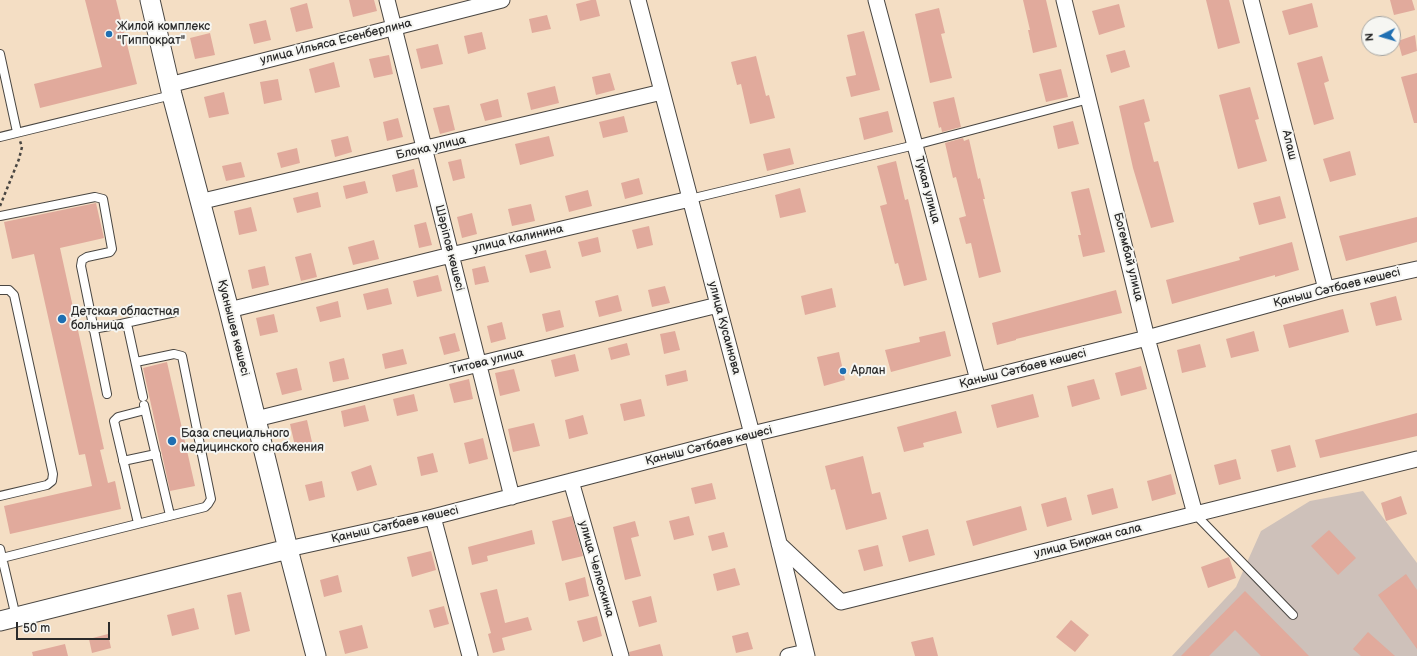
<!DOCTYPE html>
<meta charset="utf-8">
<style>
body{margin:0}
#map{position:relative;width:1417px;height:656px;overflow:hidden;background:#f4dec4;font-family:"Balsamiq Sans",sans-serif}
canvas{display:block}
.north{position:absolute;left:1361px;top:16px;width:40px;height:40px;box-sizing:border-box;background:#f6f6f2;border:1px solid #a5a5a2;border-radius:50%;rotate:265deg;font-size:11px;font-weight:700;line-height:16px;text-align:center;color:#2b2b2b}
.north::after{content:'';display:block;margin:auto;width:14px;height:18px;background:#1f6fb2;clip-path:polygon(50% 0,100% 100%,50% 72%,0 100%)}
.scale{position:absolute;left:16px;top:622px;width:94px;height:18px;box-sizing:border-box;border:2px solid #2b2b2b;border-top:0;padding-left:5px;font-size:12px;line-height:14px;white-space:nowrap;color:#2b2b2b;-webkit-text-stroke:3px #f6f6f2;paint-order:stroke}
</style>
<div id="map">
<canvas width="1417" height="656"></canvas>
<div class="north">N</div>
<div class="scale">50 m</div>
</div>
<script>
const ctx = document.querySelector('canvas').getContext('2d');
ctx.lineJoin = 'round';
function fillPath(path, color) { ctx.fillStyle = color; ctx.fill(path, 'evenodd'); }
const shape = rows => new Path2D(rows.map(r => 'M' + r).join(''));
function trace(path, color, width, dash) { ctx.strokeStyle = color; ctx.lineWidth = width; ctx.lineCap = dash ? 'butt' : 'round'; ctx.setLineDash(dash || []); ctx.stroke(path); }
function write(font, color, halo, rows, align = 'center') {
  ctx.font = font + ' "Balsamiq Sans",sans-serif'; ctx.lineWidth = 4; ctx.setLineDash([]); ctx.textBaseline = 'middle'; ctx.strokeStyle = halo; ctx.fillStyle = color; for (const [text, x, y, turn = 0] of rows) {
    ctx.save(); ctx.translate(x, y); ctx.rotate((+turn || 0) * Math.PI / 180); ctx.textAlign = isNaN(turn) ? turn : align; if (halo) ctx.strokeText(text, 0, 0); ctx.fillText(text, 0, 0); ctx.restore();
  }
}
fillPath(shape([
 [1363,491,1417,563,1417,656,1172,656,1236,587,1261,531,1310,501]
]), '#cec1ba');
fillPath(shape([
 [85,0,116,0,137,84,40,108,34,84,102,67],
 [349,0,374,0,377,11,353,17],
 [591,0,596,0,600,16,580,21,576,4],
 [1023,0,1046,0,1057,47,1033,53,1028,30,1030,30],
 [1206,0,1229,0,1240,43,1218,49],
 [1390,0,1412,0,1415,10,1394,15],
 [307,3,313,28,296,32,290,8],
 [1312,3,1318,27,1289,35,1282,11],
 [1119,4,1125,27,1099,35,1092,11],
 [939,8,945,33,941,34,952,78,930,83,915,14],
 [547,15,551,29,532,33,529,19],
 [266,20,271,40,254,44,249,24],
 [864,31,880,90,851,97,846,77,856,75,847,35],
 [482,32,486,49,468,54,464,36],
 [210,33,215,55,195,59,190,38],
 [1415,35,1417,51,1402,56,1398,41],
 [438,44,443,64,421,69,416,49],
 [1125,50,1130,67,1111,73,1106,55],
 [389,55,393,74,374,78,369,59],
 [756,56,766,96,769,95,775,118,750,124,741,84,737,85,731,62],
 [1322,56,1329,81,1324,83,1334,119,1314,125,1297,63],
 [334,62,340,87,315,93,309,69],
 [1061,69,1068,97,1046,102,1039,74],
 [610,73,615,90,596,95,592,77],
 [1417,73,1417,123,1414,123,1401,77],
 [278,79,282,100,264,104,260,82],
 [555,86,559,103,531,110,527,93],
 [1250,87,1259,119,1255,120,1267,161,1238,169,1219,95],
 [224,92,229,114,209,118,204,97],
 [954,97,961,127,942,132,941,127,939,128,933,102],
 [498,99,502,117,485,121,480,104],
 [1144,99,1150,121,1144,123,1154,162,1158,161,1174,222,1151,228,1133,168,1119,106],
 [449,105,455,130,440,134,433,108],
 [888,111,893,132,864,140,859,118],
 [624,116,628,132,603,138,599,122],
 [398,118,403,137,387,141,383,122],
 [1073,121,1079,144,1058,149,1053,126],
 [348,136,352,152,335,157,331,140],
 [549,136,554,156,520,165,515,144],
 [963,138,964,141,969,139,978,179,980,178,985,199,983,199,1001,272,979,278,971,243,966,244,959,218,966,216,956,177,953,178,945,143],
 [297,148,300,163,281,168,277,153],
 [790,148,794,164,767,171,763,154],
 [1350,151,1356,175,1330,182,1323,159],
 [461,159,465,178,453,181,448,162],
 [896,161,905,200,908,199,927,280,904,286,898,263,895,264,880,206,887,204,877,166],
 [241,162,245,177,226,181,222,166],
 [414,169,418,187,396,192,392,175],
 [639,178,643,194,625,199,621,183],
 [365,181,368,193,346,199,343,186],
 [800,188,806,212,780,218,775,195],
 [1089,188,1105,252,1083,257,1078,235,1081,235,1071,192],
 [588,190,592,206,569,212,565,196],
 [318,192,321,207,297,213,293,198],
 [1280,196,1286,218,1259,225,1253,203],
 [96,203,104,238,60,248,104,449,100,450,108,483,115,481,121,509,10,534,4,506,92,486,85,454,79,455,34,254,12,259,4,222],
 [531,204,535,221,512,226,508,209],
 [251,207,257,231,239,235,234,211],
 [472,213,477,234,462,238,457,217],
 [1417,217,1417,242,1346,261,1339,236],
 [426,222,432,245,419,248,414,225],
 [649,226,653,245,637,249,632,230],
 [598,237,601,252,582,257,578,242],
 [374,240,379,259,353,265,348,247],
 [1292,242,1299,270,1275,277,1275,275,1172,304,1166,280,1240,260,1239,257],
 [546,250,551,268,530,273,525,255],
 [311,253,317,277,301,281,295,257],
 [265,266,269,285,252,289,248,270],
 [485,266,489,282,475,285,472,269],
 [438,275,442,291,417,297,413,281],
 [665,286,670,303,652,307,648,290],
 [388,288,392,304,367,310,363,294],
 [832,288,836,307,805,315,801,296],
 [1116,290,1122,313,1016,339,1016,340,997,345,992,323],
 [618,295,622,311,599,317,595,301],
 [1396,296,1402,320,1376,326,1370,303],
 [338,301,341,317,320,322,316,307],
 [1343,309,1349,332,1289,348,1283,325],
 [560,310,564,327,546,332,542,314],
 [274,314,278,332,260,336,256,318],
 [502,322,506,339,491,343,487,326],
 [675,331,680,350,664,354,660,334],
 [945,331,951,356,891,372,885,350,920,342,919,337],
 [1254,331,1259,351,1231,358,1226,339],
 [455,333,460,351,444,355,439,337],
 [627,343,630,355,611,360,608,348],
 [1200,344,1206,367,1182,373,1177,350],
 [403,349,407,364,385,369,382,354],
 [839,352,845,380,824,386,817,357],
 [575,354,579,371,555,377,551,360],
 [344,358,349,379,333,382,329,362],
 [167,362,195,486,170,491,143,368],
 [1141,366,1147,389,1121,396,1115,373],
 [297,368,302,390,282,395,276,373],
 [514,369,520,391,500,396,495,373],
 [686,370,688,381,667,386,665,375],
 [469,379,473,399,454,403,449,384],
 [1094,379,1100,399,1072,407,1067,386],
 [414,394,418,411,397,416,393,399],
 [1033,394,1039,417,997,428,991,405],
 [641,399,645,416,624,421,620,404],
 [365,405,369,421,344,427,341,411],
 [956,411,962,433,923,443,924,447,904,452,897,427],
 [1417,413,1417,436,1320,458,1315,440],
 [583,415,588,434,569,439,565,420],
 [307,420,312,442,295,446,290,424],
 [534,423,540,446,513,452,508,429],
 [483,438,488,459,469,464,464,443],
 [1290,445,1296,467,1277,472,1271,450],
 [433,453,438,472,421,476,417,457],
 [863,456,872,494,880,492,887,519,846,530,835,489,831,490,825,466],
 [1236,459,1241,479,1219,485,1214,465],
 [371,465,377,485,357,491,351,472],
 [1171,474,1176,494,1152,501,1147,481],
 [322,481,325,497,309,501,305,485],
 [712,483,716,499,695,504,691,488],
 [1113,488,1118,508,1092,515,1087,495],
 [1401,496,1407,514,1386,521,1381,503],
 [1066,497,1072,520,1047,527,1041,504],
 [1021,506,1027,530,973,546,966,521],
 [572,516,583,556,562,561,552,521],
 [689,516,694,535,674,540,669,521],
 [635,521,639,536,631,538,641,576,625,580,613,527],
 [928,529,935,555,909,562,902,536],
 [532,530,535,544,487,556,488,561,472,565,468,547],
 [1329,530,1356,558,1338,575,1311,546],
 [724,532,728,547,712,551,708,536],
 [878,545,883,566,864,571,858,550],
 [431,551,436,570,412,577,407,557],
 [1229,557,1236,578,1208,588,1201,567],
 [735,568,740,585,717,591,713,574],
 [1406,574,1417,590,1417,649,1378,595],
 [338,575,342,592,324,597,320,580],
 [585,577,589,596,569,601,565,583],
 [497,589,505,623,528,617,532,630,502,638,505,650,493,653,488,634,491,633,480,593],
 [1245,591,1309,656,1261,656,1235,630,1209,656,1181,656],
 [241,592,250,631,235,635,227,595],
 [651,596,657,622,639,627,632,601],
 [444,606,449,624,434,628,429,610],
 [194,608,199,629,172,636,167,615],
 [597,616,602,636,583,642,577,621],
 [1071,620,1089,635,1075,652,1056,637],
 [362,625,368,648,345,654,339,631],
 [748,632,753,649,736,653,732,636],
 [1368,632,1395,656,1361,656,1353,649],
 [108,634,111,648,92,653,89,639],
 [933,637,938,656,915,656,911,642],
 [65,644,68,656,33,656,32,652],
 [660,644,663,656,630,656,629,652]
]), '#e1aa9c');
const service = shape([
 [0,54,17,132],
 [0,137,172,95],
 [690,199,915,145,1089,99],
 [0,216,95,197,103,199,112,249,110,252,87,257,82,260,81,266,107,394],
 [0,290,9,290,14,295,53,474,52,481,47,485,0,496],
 [121,324,175,312],
 [93,329,121,324,128,328,143,397],
 [144,405,170,515],
 [123,461,156,454],
 [1195,514,1293,615],
 [138,523,114,421,118,417,145,410],
 [0,549,16,617],
 [2,558,205,507,208,504,211,499,182,356,174,354,136,362]
]);
const minor = shape([
 [387,0,512,497],
 [638,0,752,434,807,656],
 [876,0,978,380],
 [1064,0,1147,338,1195,514],
 [1251,0,1326,289],
 [169,85,502,0],
 [199,202,662,92],
 [229,310,451,255,690,199],
 [256,419,718,305],
 [571,481,621,656],
 [433,517,470,656],
 [779,544,841,602,1417,459],
 [288,549,433,517,752,434,978,380,1147,338,1326,289,1417,269],
 [788,656,806,652]
]);
const tertiary = shape([
 [150,0,172,95,229,310,288,549,316,656],
 [0,621,288,549]
]);
trace(service, '#494642', 10);
trace(minor, '#494642', 17);
trace(tertiary, '#494642', 21);
trace(shape([
 [0,206,19,159,22,147,20,141]
]), '#494642', 2.5, [3, 3]);
trace(service, '#fff', 8);
trace(minor, '#fff', 15);
trace(tertiary, '#fff', 19);
for (const [x, y, r, color] of [
 [109,34,4,"#1f6fb2"],
 [62,319,5,"#1f6fb2"],
 [843,371,4,"#1f6fb2"],
 [172,441,5,"#1f6fb2"]
]) { const dot = new Path2D(); dot.arc(x, y, r, 0, 2 * Math.PI); ctx.fillStyle = color; ctx.fill(dot); trace(dot, '#f6f6f2', 1.5); }
write('12px', '#2b2b2b', '#f6f6f2', [
 ["Жилой комплекс",117,27],
 ["\"Гиппократ\"",117,41],
 ["Детская областная",71,312],
 ["больница",71,326],
 ["Арлан",851,371],
 ["База специального",181,434],
 ["медицинского снабжения",181,448]
], 'left');
write('12px', '#2b2b2b', '#f6f6f2', [
 ["улица Ильяса Есенберлина",336,42,-14],
 ["Алаш",1289,145,76],
 ["Блока улица",431,148,-13],
 ["Тукая улица",927,190,75],
 ["улица Калинина",518,239,-13],
 ["Шәріпов көшесі",449,248,76],
 ["Богембай улица",1128,257,76],
 ["Қаныш Сәтбаев көшесі",1337,288,-14],
 ["Қуанышев көшесі",233,328,76],
 ["улица Кусаинова",724,328,75],
 ["Титова улица",487,362,-14],
 ["Қаныш Сәтбаев көшесі",1023,369,-14],
 ["Қаныш Сәтбаев көшесі",709,446,-14],
 ["Қаныш Сәтбаев көшесі",395,525,-13],
 ["улица Биржан сала",1088,541,-14],
 ["улица Челюскина",596,569,74]
]);
</script>
